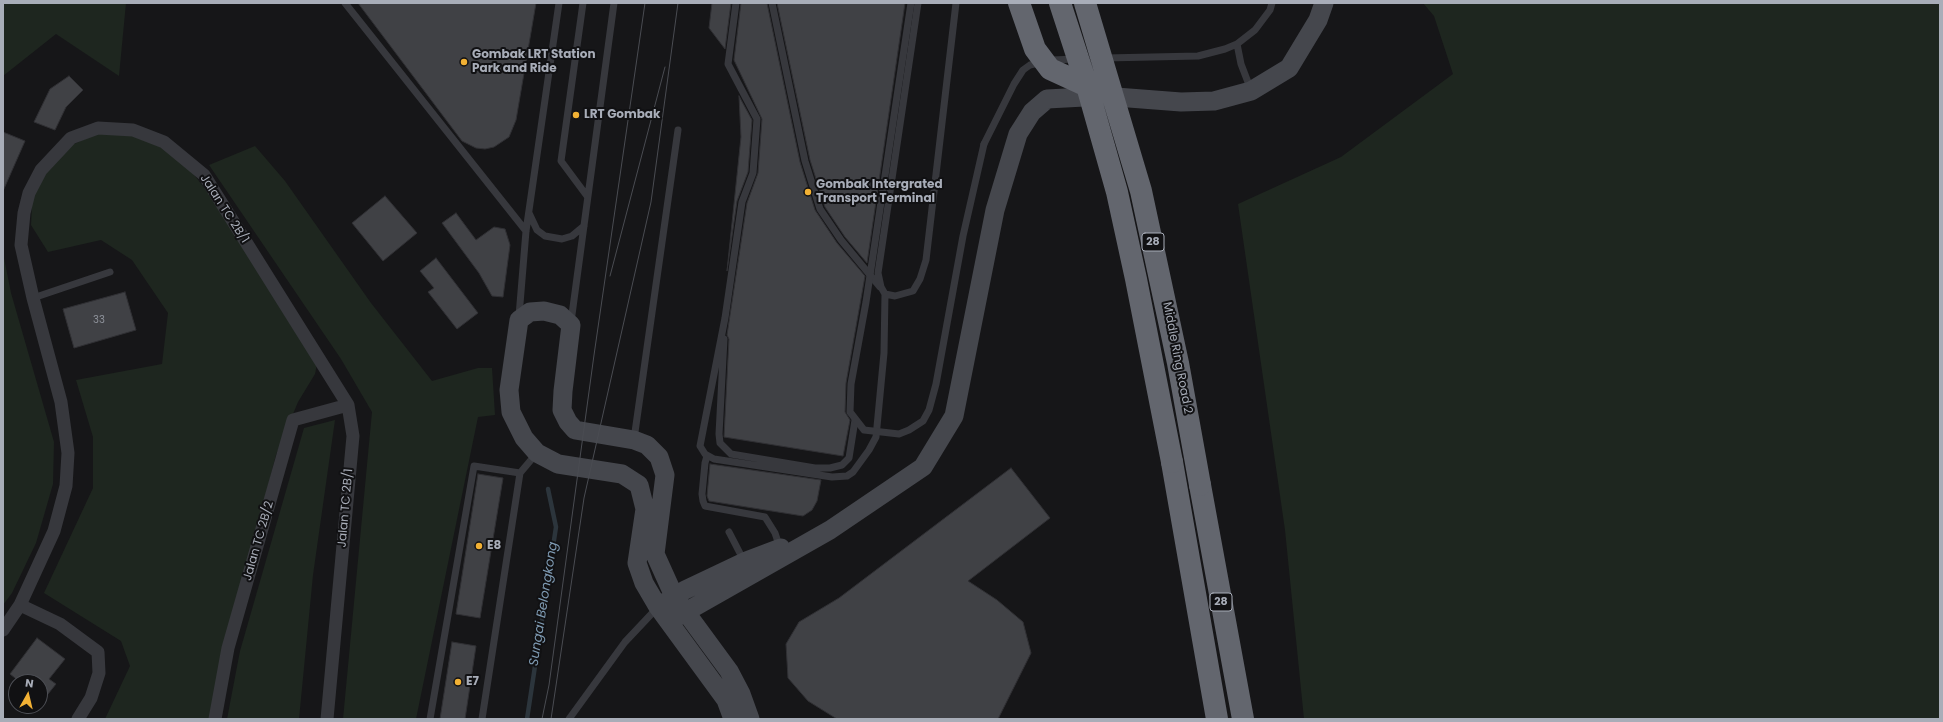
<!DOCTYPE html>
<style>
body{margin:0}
#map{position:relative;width:1943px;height:722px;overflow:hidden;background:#161618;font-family:Poppins,sans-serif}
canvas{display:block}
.frame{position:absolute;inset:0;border:4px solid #a8adb8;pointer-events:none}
.north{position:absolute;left:8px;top:674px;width:40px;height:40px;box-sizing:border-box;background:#111113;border:1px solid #4d4f55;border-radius:50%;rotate:8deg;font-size:11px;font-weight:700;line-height:16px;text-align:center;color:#a8adb8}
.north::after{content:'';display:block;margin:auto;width:14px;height:18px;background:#f2b134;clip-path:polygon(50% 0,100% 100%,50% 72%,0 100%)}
</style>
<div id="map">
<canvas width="1943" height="722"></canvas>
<div class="frame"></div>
<div class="north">N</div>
</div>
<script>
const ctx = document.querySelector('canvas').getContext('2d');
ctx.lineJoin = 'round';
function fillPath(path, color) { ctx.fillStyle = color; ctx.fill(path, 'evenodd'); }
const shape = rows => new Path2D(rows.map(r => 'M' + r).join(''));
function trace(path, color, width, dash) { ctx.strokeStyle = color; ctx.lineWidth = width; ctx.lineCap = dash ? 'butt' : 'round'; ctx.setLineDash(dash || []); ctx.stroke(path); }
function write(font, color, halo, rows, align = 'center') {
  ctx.font = font + ' Poppins,sans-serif'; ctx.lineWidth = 4; ctx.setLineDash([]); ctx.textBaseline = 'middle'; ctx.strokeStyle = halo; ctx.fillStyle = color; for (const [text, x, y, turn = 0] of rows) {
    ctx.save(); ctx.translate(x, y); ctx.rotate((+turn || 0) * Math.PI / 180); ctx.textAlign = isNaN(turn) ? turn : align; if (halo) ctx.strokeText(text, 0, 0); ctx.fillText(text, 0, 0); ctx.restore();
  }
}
fillPath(shape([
 [3,3,126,3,119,76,56,34,3,76],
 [1423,3,1940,3,1940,719,1304,719,1285,530,1238,204,1341,157,1453,74,1434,16],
 [135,129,181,158,216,203,319,354,315,374,298,402,276,455,221,667,211,719,105,719,130,666,121,641,44,593,93,488,93,437,76,380,162,364,168,313,132,260,101,240,48,252,31,225,33,185,61,150,98,133],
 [255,146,285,181,371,303,432,381,478,368,492,368,495,415,478,417,416,719,343,719,372,412,341,359,209,165],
 [3,253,11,293,54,442,53,484,36,543,12,593,3,605],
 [335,420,313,575,299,719,227,719,240,651,304,428]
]), '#1e261f');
trace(shape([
 [527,719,556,527,548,489]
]), '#2c353c', 4.5);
const building = shape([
 [358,3,536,3,516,120,509,137,494,147,485,149,476,148,462,141,358,3],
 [712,3,731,3,725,49,709,28,712,3],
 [741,3,767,3,800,162,815,210,837,243,865,276,846,383,845,412,850,420,843,456,724,437,729,339,727,335,747,203,758,173,762,119,734,60,741,3],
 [777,3,905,3,867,263,845,237,825,207,810,160,777,3],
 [69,76,83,90,66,107,55,130,34,122,50,89,69,76],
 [739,96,752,120,748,172,737,201,727,271,741,137,739,96],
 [3,132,25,141,3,191,3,132],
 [385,196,417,233,383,261,352,223,385,196],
 [456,213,476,240,494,227,505,229,510,245,503,297,492,296,479,273,442,223,456,213],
 [436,258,478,313,457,329,428,292,434,288,420,271,436,258],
 [125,292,136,330,74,348,63,309,125,292],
 [710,464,821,480,817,501,812,510,803,516,709,501,707,496,710,464],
 [1011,468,1050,518,968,581,997,600,1023,622,1031,653,998,719,837,719,808,701,788,678,786,644,799,622,839,598,1011,468],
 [478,474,503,478,480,618,456,614,478,474],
 [37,638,65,659,49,679,56,684,40,704,40,682,20,682,10,674,37,638],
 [452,642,476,646,465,719,440,719,452,642]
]);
fillPath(building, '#404145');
trace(building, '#303034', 1);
trace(shape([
 [345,3,526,231],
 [583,3,561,161,587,196],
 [736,3,728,64,757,119,753,173,742,202,725,318,700,446,705,454,714,459,832,477,847,476,853,472,869,450,876,437,884,353,885,294],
 [772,3,805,161,820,209,841,240,880,287],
 [918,3,878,273,881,287,885,294,895,296,913,291,920,279,926,260,956,3],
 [1237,44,1241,64,1251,90],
 [1105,58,1198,56,1225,49,1237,44,1255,30,1270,10,1272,3],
 [984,144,1014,84,1023,70,1030,65,1052,60,1076,59],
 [529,213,537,230,545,236,562,239,572,236,584,226],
 [33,298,110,272],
 [519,316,526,231,559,3],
 [571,322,614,3],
 [724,339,719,434,720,443,731,454,815,468,830,468,842,465,849,458,855,420],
 [634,439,678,130],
 [707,456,705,463,702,494,703,501,705,506,765,517,775,533,780,548],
 [729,532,744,561],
 [430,719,474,466,520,473],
 [482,719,520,473,536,454],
 [569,719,625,642,658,607]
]), '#37383d', 7);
trace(shape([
 [20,605,60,624,98,652,99,673,91,698,78,719],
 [3,630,20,605,54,531,66,486,68,453,61,402,33,298,21,245,24,213,29,193,41,170,71,138,98,128,133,130,164,142,204,175,348,405,353,436,327,719],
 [215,719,228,648,293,420,348,405]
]), '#37383d', 13);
trace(shape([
 [664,603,685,590,744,562,781,548],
 [675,618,830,530,923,467,954,416,995,210,1018,134,1032,112,1047,99,1103,96,1181,102,1214,101,1251,91,1289,68,1318,20,1324,3],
 [733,719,726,700,658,607,644,583,637,563,645,509,639,485,622,474,558,464,537,453,524,438,511,412,509,390,519,320,530,312,544,311,560,315,571,325,563,391,562,410,568,422,575,430,634,440,647,445,659,457,665,475,655,554,674,596,729,671,741,694,750,719]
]), '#45474d', 19);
trace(shape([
 [1172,462,1217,719],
 [1200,485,1243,719]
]), '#63666e', 22);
trace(shape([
 [610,276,665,67],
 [542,719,549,685,594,355,645,3],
 [551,719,584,498,651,202,678,3]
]), '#4a4c52', 1);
trace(shape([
 [911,3,866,302,851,384,850,412,864,430,899,434,909,430,923,421,929,410,936,384,963,236,984,144]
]), '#37383d', 7);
trace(shape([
 [1019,3,1035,49,1050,69,1087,86],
 [1060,3,1087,86,1117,192,1136,279,1172,462],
 [1085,3,1141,191,1178,363,1200,485]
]), '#63666e', 22);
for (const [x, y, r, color] of [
 [464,62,4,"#f2b134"],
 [576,115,4,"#f2b134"],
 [808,192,4,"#f2b134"],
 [479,546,4,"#f2b134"],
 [458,682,4,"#f2b134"]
]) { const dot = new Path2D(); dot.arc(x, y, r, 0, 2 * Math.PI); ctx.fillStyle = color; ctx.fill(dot); trace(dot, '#111113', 1.5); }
write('10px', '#8e929b', null, [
 ["33",99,320]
]);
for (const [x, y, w] of [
 [1153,242,22],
 [1221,602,22]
]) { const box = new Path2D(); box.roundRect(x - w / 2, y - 9, w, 18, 3); ctx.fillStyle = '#111113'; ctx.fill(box); trace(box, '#a8adb8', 1); }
write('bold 11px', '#a8adb8', null, [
 ["28",1153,242],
 ["28",1221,602]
]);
write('bold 12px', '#a8adb8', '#111113', [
 ["Gombak LRT Station",472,55],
 ["Park and Ride",472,69],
 ["LRT Gombak",584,115],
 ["Gombak Intergrated",816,185],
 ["Transport Terminal",816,199],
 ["E8",487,546],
 ["E7",466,682]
], 'left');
write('12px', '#a8adb8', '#111113', [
 ["Jalan TC 2B/1",224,209,57],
 ["Middle Ring Road 2",1177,358,79],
 ["Jalan TC 2B/1",346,508,-85],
 ["Jalan TC 2B/2",259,541,-74]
]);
write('italic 13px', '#7f9bb3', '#111113', [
 ["Sungai Belongkong",544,604,-81]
]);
</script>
